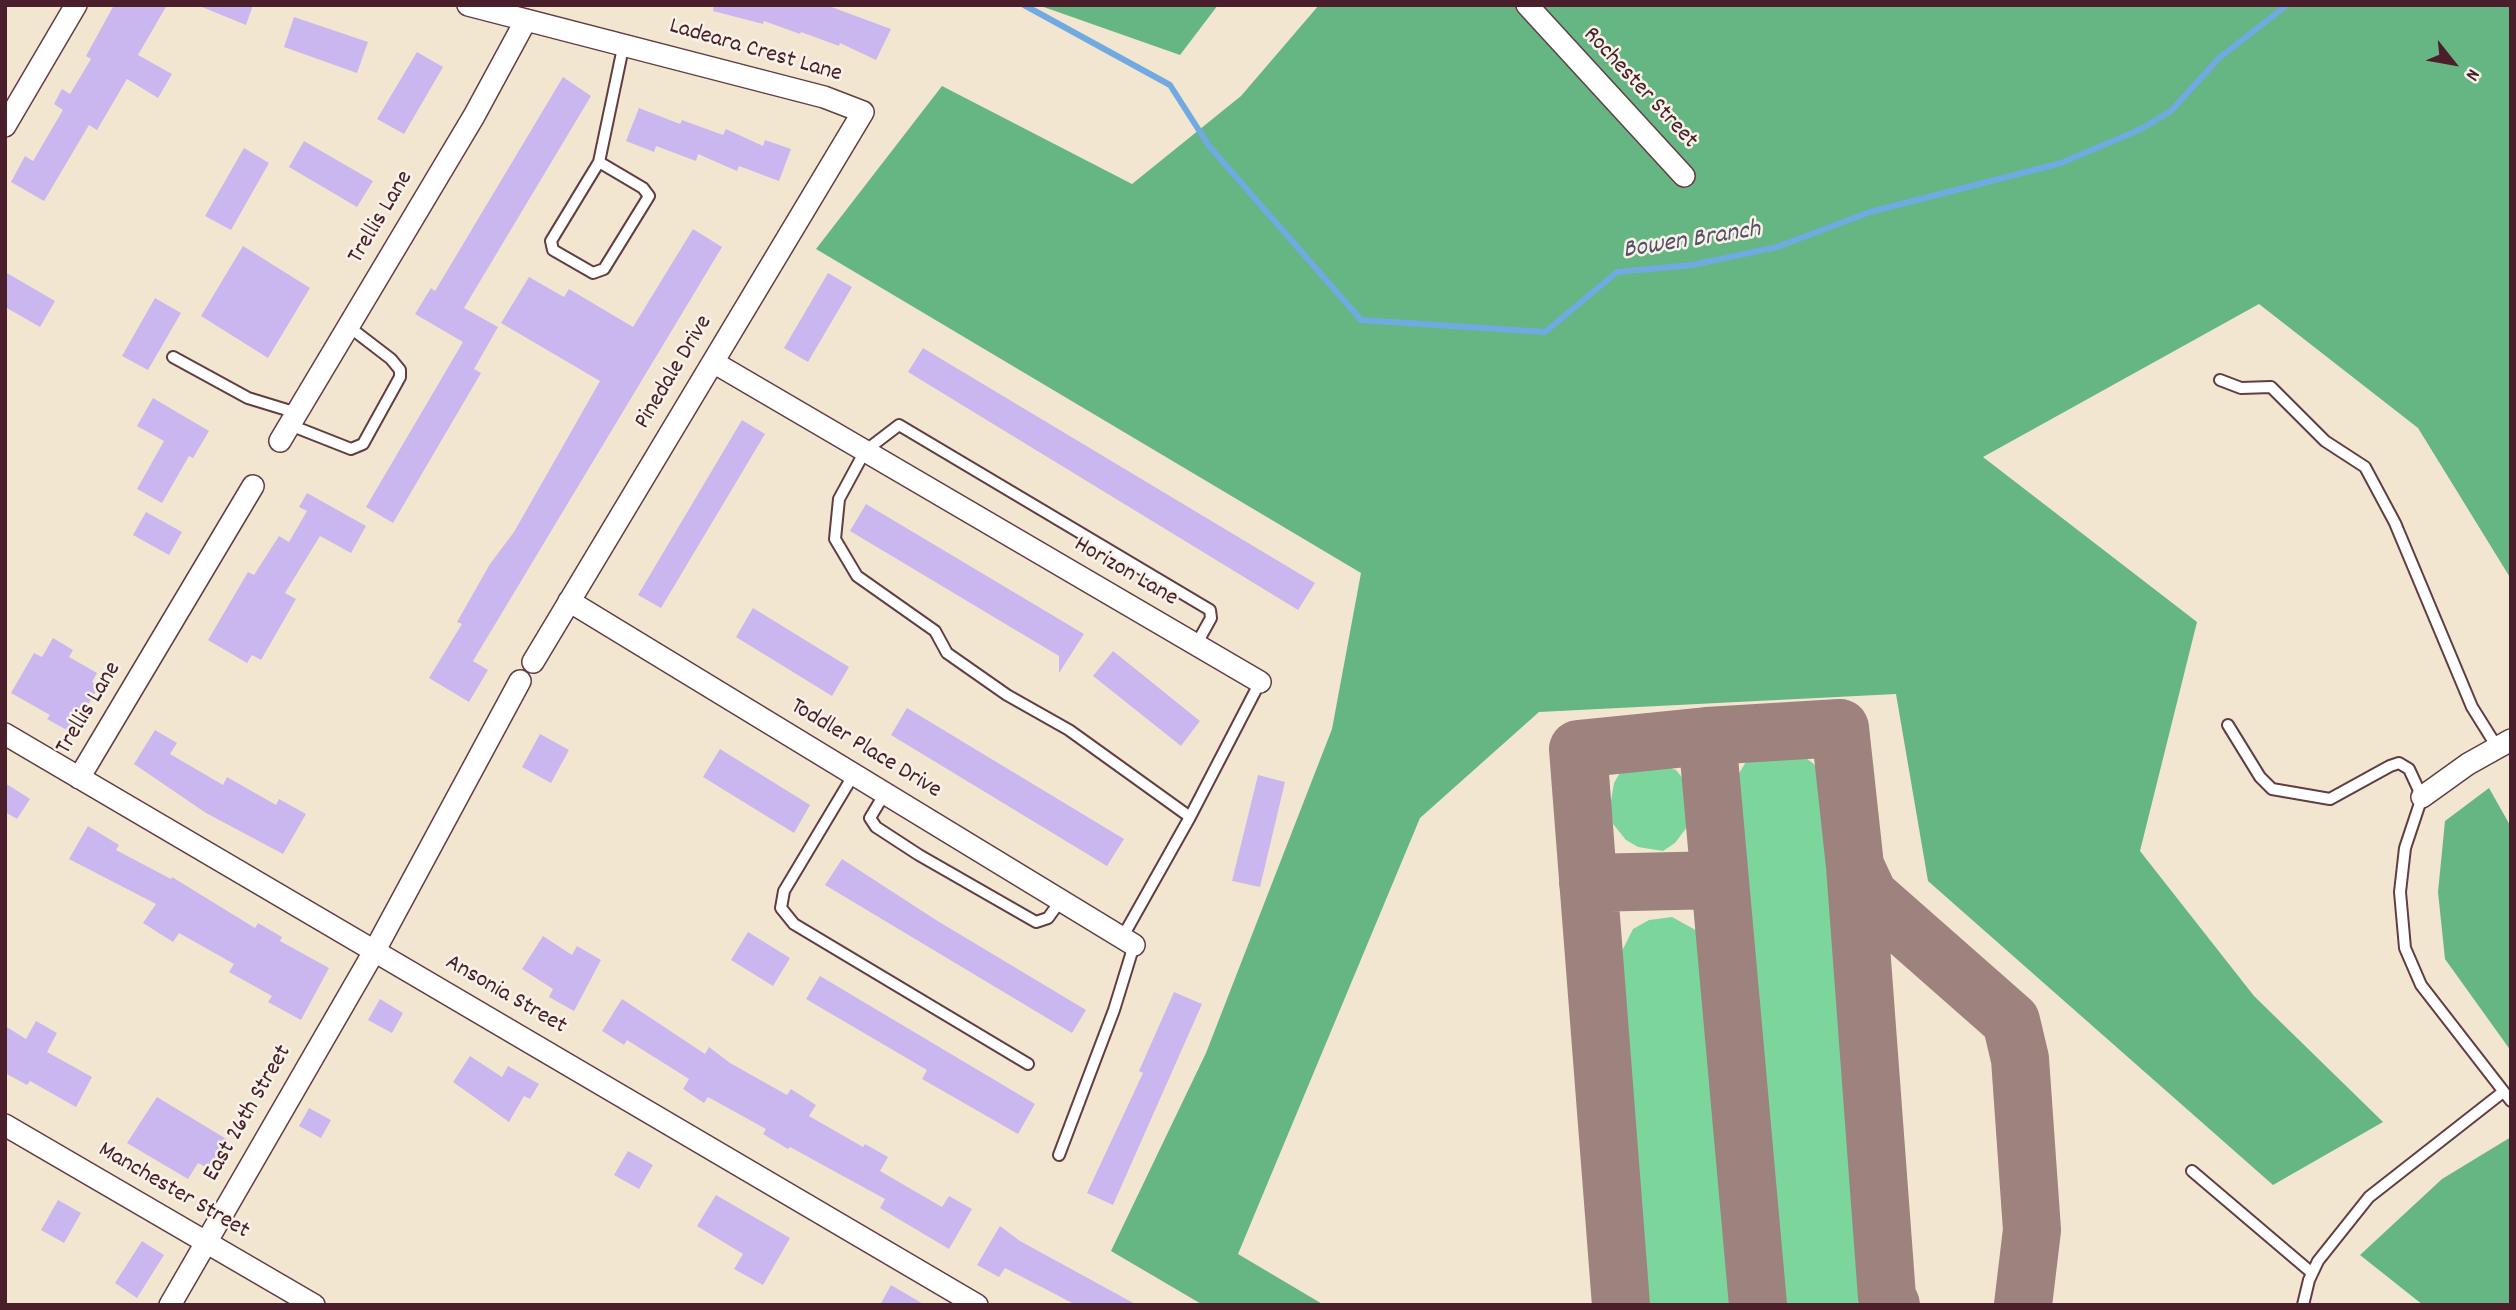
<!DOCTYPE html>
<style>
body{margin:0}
#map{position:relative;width:2516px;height:1310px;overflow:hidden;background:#f3e6d0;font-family:Dekko,sans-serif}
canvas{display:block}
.frame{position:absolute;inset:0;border:7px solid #4a1f2b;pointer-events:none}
.north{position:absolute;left:2418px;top:28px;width:70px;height:70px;-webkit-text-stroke:5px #f7f3e8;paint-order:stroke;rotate:121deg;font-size:19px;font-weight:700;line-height:28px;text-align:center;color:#4a1f2b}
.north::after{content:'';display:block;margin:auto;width:24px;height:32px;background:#4a1f2b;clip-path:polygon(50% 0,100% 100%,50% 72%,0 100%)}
</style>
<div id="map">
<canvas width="2516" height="1310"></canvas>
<div class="frame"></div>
<div class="north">N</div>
</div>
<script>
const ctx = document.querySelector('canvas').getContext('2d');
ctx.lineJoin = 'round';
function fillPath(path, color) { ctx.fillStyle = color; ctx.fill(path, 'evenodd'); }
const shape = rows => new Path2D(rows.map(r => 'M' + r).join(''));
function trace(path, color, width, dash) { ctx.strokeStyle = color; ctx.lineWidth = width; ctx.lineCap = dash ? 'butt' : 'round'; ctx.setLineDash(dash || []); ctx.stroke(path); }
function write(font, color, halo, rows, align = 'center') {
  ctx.font = font + ' Dekko,sans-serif'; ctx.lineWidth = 5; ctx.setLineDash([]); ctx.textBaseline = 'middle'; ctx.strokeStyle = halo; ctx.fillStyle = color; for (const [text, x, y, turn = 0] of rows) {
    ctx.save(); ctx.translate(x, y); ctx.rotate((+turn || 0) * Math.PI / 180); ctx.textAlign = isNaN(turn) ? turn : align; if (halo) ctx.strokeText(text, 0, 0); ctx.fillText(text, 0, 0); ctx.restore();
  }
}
fillPath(shape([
 [1773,748,1796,751,1814,764,1831,796,1838,835,1870,1305,1769,1305,1731,787,1747,760],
 [1651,761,1676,770,1689,786,1693,798,1690,823,1675,843,1663,851,1638,847,1626,840,1613,824,1610,807,1614,783,1621,771,1634,764],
 [1672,917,1701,933,1733,1305,1647,1305,1620,955,1633,929,1649,920]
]), '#7cd59b');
fillPath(shape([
 [1038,5,1218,5,1180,55],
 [1319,5,2511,5,2511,579,2418,428,2259,304,1983,457,2197,622,2140,851,2254,996,2383,1122,2273,1185,1928,881,1896,694,1539,712,1420,818,1238,1254,1324,1305,1203,1305,1111,1251,1206,1053,1332,729,1361,573,816,249,942,86,1132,184,1241,96],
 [2489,788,2511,827,2511,1051,2445,959,2438,892,2445,821],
 [2511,1137,2511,1305,2423,1305,2360,1255,2442,1179]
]), '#65b683');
trace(shape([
 [1024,5,1170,85,1209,146,1361,320,1545,332,1617,272,1692,265,1777,247,1870,212,2061,163,2141,129,2171,111,2219,58,2287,5]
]), '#71aae1', 6);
trace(shape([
 [1707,736,1758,1305],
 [1855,866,1869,896,2011,1021,2020,1059,2032,1230,2023,1305],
 [1588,883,1720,880],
 [1621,1305,1578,749,1707,736,1840,728,1855,866,1887,1297,1891,1305]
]), '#9e827e', 58);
fillPath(shape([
 [114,5,167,5,138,55,172,74,158,98,127,79,97,130,89,125,44,201,11,182,25,156,33,161,63,110,54,104,62,89,70,94,91,59,86,56],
 [197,5,253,5,246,25],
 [714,5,826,5,891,29,876,60,840,43,839,46,801,32,800,34,764,21,763,24,713,11],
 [294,17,368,42,357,73,284,47],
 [417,52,443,67,404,134,377,119],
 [563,77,591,96,464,308,498,327,474,369,481,373,393,523,366,507,463,342,415,314,431,288,435,291],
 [639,108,680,124,682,120,723,135,726,129,763,146,765,140,791,149,779,181,739,166,737,171,698,154,696,161,656,146,654,152,626,141],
 [304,141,373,181,357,207,289,167],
 [244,148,269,163,231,230,205,216],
 [693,229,722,247,473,661,488,670,469,702,429,678,462,624,457,622,490,564,514,532,600,381,501,323,529,277,564,297,569,289,633,327],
 [243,246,310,288,268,358,201,316],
 [5,272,55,301,40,327,5,307],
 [828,273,852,287,808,362,784,348],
 [155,298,181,313,148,370,122,356],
 [923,348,1315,583,1298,610,908,372],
 [153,398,209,431,193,458,189,456,162,503,137,489,164,441,137,426],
 [742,420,765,434,661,608,638,595],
 [307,493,366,526,351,553,320,536,285,593,296,599,261,660,252,655,247,663,208,640,248,572,254,575,279,536,289,542,307,511,299,507],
 [866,504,1084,634,1059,673,1059,656,850,531],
 [146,512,182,532,169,555,133,535],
 [753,608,849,667,832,696,736,637],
 [53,638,73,650,69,657,97,673,92,682,99,686,72,733,47,719,50,715,11,693,34,653,42,657],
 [1113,651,1200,721,1181,746,1093,676],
 [907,708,1124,839,1107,866,891,735],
 [155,730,177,743,170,754,223,785,227,777,276,805,279,799,306,814,283,854,206,813,134,764],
 [540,734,569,750,551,783,522,767],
 [720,749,810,805,794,833,703,777],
 [1258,775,1285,782,1260,887,1232,881],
 [5,783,30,799,17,819,5,812],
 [88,826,119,845,116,850,171,879,172,877,255,928,258,923,282,937,280,941,329,968,301,1020,268,1002,272,996,229,972,234,964,179,933,173,942,143,923,156,904,69,859],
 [842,859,936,920,1086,1010,1072,1033,825,885],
 [748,932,790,958,773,986,731,960],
 [543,936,572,955,577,946,601,960,574,1011,549,997,553,989,522,969],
 [820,976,1035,1104,1018,1134,922,1079,927,1070,806,999],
 [1174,992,1202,1004,1113,1205,1087,1193,1143,1073,1139,1071],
 [380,999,403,1013,392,1033,368,1020],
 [622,999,705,1054,709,1047,730,1063,787,1095,791,1089,816,1105,809,1116,863,1147,865,1144,888,1157,880,1171,942,1207,949,1196,972,1209,949,1249,880,1208,885,1199,790,1147,788,1149,763,1134,766,1129,708,1097,704,1103,683,1089,689,1079,627,1040,624,1045,602,1031],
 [36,1021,57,1033,47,1052,92,1077,76,1107,30,1081,27,1085,5,1073,5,1026,26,1039],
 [470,1056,502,1077,508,1066,539,1084,530,1099,524,1096,509,1122,453,1082],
 [157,1097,228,1140,211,1170,198,1163,188,1179,127,1143],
 [309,1108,331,1120,321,1138,299,1126],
 [628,1151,653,1165,639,1189,614,1175],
 [716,1195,790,1238,763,1285,734,1269,743,1254,697,1226],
 [58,1200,81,1213,64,1243,41,1230],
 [1000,1226,1020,1241,1137,1305,1076,1305,1005,1268,999,1277,977,1265],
 [142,1241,164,1255,137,1298,115,1283],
 [891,1285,925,1305,880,1305]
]), '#cab7ef');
const lane = shape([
 [599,162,643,188,649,196,604,269,593,273,553,250,551,241,599,162,624,43],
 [173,357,248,398,297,413],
 [2220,380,2241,388,2271,387,2325,441,2365,467,2395,523,2472,707,2497,747],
 [290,425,351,449,363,444,400,377,400,370,391,359,348,326],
 [2228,725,2260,777,2272,789,2330,799,2390,766,2399,763,2409,769,2422,797,2405,848,2400,892,2405,948,2421,985,2511,1101],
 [854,774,784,891,781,908,794,924,1028,1064],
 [885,793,870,818,876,827,919,855,1036,922,1048,918,1061,900],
 [1190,817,1069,730,1007,695,947,653,935,631,857,576,835,539,839,499,865,451,899,425,1210,610,1211,618,1196,645],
 [1122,938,1190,817,1260,682],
 [1059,1155,1114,1010,1134,945],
 [2192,1171,2312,1273],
 [2303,1305,2309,1280,2318,1261,2369,1197,2503,1092]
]);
const street = shape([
 [468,5,824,97,863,112,533,662],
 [1527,5,1684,176],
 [5,126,76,5],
 [713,362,1260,682],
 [280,441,474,116,526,20],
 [569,601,1134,945],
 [5,734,977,1305],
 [79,778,253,486],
 [2422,797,2468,764,2511,740],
 [5,1125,314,1305],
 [170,1305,375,950,520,681]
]);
trace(lane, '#633d44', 14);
trace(street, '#633d44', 24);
trace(lane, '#fff', 10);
trace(street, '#fff', 21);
write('24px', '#4a1f2b', '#f7f3e8', [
 ["Ladeara Crest Lane",755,52,16],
 ["Rochester Street",1639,89,47],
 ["Trellis Lane",382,218,-59],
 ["Pinedale Drive",675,373,-59],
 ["Horizon Lane",1125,573,30],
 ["Trellis Lane",90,709,-59],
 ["Toddler Place Drive",865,750,31],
 ["Ansonia Street",505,996,30],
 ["East 26th Street",249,1114,-60],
 ["Manchester Street",173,1192,30]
]);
write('italic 26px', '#58506b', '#f7f3e8', [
 ["Bowen Branch",1692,242,-9]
]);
</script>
